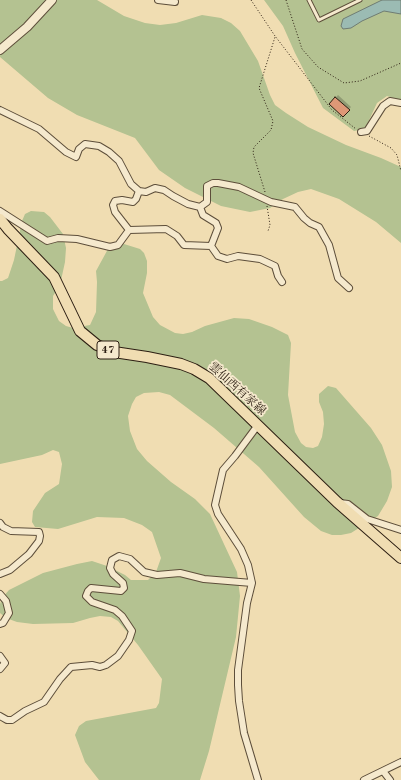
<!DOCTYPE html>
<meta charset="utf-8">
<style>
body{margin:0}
canvas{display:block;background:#f0ddb2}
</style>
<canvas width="401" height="780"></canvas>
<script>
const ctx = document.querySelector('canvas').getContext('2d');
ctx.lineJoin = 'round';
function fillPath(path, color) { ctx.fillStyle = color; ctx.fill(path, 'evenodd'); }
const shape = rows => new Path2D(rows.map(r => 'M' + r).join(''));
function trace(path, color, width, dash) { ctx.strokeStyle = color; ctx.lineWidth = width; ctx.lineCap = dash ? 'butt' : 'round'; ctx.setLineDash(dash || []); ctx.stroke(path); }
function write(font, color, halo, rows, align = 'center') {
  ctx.font = font + ' "Old Standard TT","Noto Serif JP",serif'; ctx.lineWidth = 3.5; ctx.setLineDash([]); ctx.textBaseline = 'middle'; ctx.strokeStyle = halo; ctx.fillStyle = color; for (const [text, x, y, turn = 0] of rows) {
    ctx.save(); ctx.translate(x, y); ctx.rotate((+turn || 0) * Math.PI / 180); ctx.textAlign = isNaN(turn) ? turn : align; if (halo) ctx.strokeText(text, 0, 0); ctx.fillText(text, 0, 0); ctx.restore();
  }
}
fillPath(shape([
 [0,0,97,0,124,16,145,23,160,25,176,23,202,15,221,18,231,23,240,31,258,61,270,95,275,105,286,113,308,127,346,145,381,158,401,167,401,243,376,222,339,199,311,189,298,192,283,199,270,208,250,212,221,206,185,188,159,170,135,138,77,115,48,98,0,57],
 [264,0,401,0,401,101,387,96,377,103,365,129,354,131,323,108,295,53,283,26],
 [31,211,44,212,50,217,63,234,66,248,65,262,60,285,53,296,53,309,59,321,66,326,73,328,90,325,96,312,97,282,96,271,108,249,124,244,140,249,144,253,147,261,147,273,143,293,153,317,160,325,175,333,183,334,192,332,205,326,234,318,249,319,272,327,288,335,291,343,288,395,295,432,301,443,306,447,313,448,318,446,322,437,324,424,323,412,319,402,319,394,328,386,336,388,371,428,382,445,391,471,392,487,387,501,378,516,351,533,341,535,332,535,321,531,304,517,259,467,214,428,170,395,159,392,144,393,136,397,132,404,128,416,130,431,137,449,147,461,171,482,195,499,210,514,237,572,240,596,236,637,209,751,200,780,99,780,85,762,75,735,79,726,86,721,156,708,159,703,162,679,138,645,118,621,111,617,100,616,90,618,73,623,33,624,17,622,6,618,0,613,0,604,2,598,9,590,43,573,77,564,92,561,107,566,125,575,131,580,148,580,156,572,161,558,152,532,142,525,124,518,97,517,58,529,35,527,32,522,33,511,45,493,59,484,62,464,59,452,53,450,42,455,0,464,0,281,2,281,8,278,14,260,22,221,25,214]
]), '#b4c291');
const water = shape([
 [382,0,401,0,401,14,384,11,362,21,351,28,343,29,341,26,343,19,382,0]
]);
fillPath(water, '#9bbbb3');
trace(water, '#6f7c73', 1);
fillPath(shape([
 [338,95,351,107,343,116,330,104]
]), '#0003');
const building = shape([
 [335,97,350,110,343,117,329,104,335,97]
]);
fillPath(building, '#de9877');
trace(building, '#2c1e12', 1);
const service = shape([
 [309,0,319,20,360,0]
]);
const minor = shape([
 [158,0,175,2],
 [0,110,39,129,66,152,76,157,79,149,85,144,99,146,109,152,119,161,131,184,139,191,146,192,155,188,164,190,173,196,188,204,200,207,207,202,207,186,213,183,218,183,239,187,271,202,295,207,304,218,310,223,319,227,329,245,338,278,349,288],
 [361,132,367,131,383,106,390,101,401,103],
 [200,207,203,215,216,223,218,228,211,246],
 [0,211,47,241,58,238,77,239,110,247,118,245,129,230,166,229,177,236,184,245,211,246,218,256,227,259,238,256,260,259,275,266,278,276,282,282],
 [129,230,115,212,113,205,115,201,122,200,133,202,136,199,139,191],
 [340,503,348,504,367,519,401,530],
 [0,523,3,527,11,531,39,532,40,536,39,541,29,554,10,570,0,574],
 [0,594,6,601,9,613,3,623,0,624],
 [0,656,5,663,0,669],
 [0,716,7,720,12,720,25,711,44,702,60,679,71,667,92,665,100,667,106,665,118,656,129,640,132,631,122,616,115,610,92,602,86,596,88,591,91,588,121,591,124,588,123,583,113,574,110,568,112,560,119,556,130,559,144,572,157,575,180,573,204,579,252,583],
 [383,771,390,780],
 [258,780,244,733,239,701,238,685,238,670,247,603,252,583,248,565,241,549,218,514,215,505,223,470,235,456,258,425],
 [364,780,401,762]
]);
const tertiary = shape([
 [0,50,27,27,52,0]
]);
const primary = shape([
 [0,219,8,229,54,277,80,331,97,345,114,352,147,357,181,364,194,369,209,378,337,502,401,558]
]);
trace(service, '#5d4e3a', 5);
trace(minor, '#5d4e3a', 8);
trace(tertiary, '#5d4e3a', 10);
trace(primary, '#2c1e12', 12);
trace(shape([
 [251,0,275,36,332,110,356,129],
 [286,0,302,49,318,67,344,83,360,81,401,63],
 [369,136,391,148,397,155,401,171],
 [265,192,253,153,254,147,271,130,273,121,259,88,275,37],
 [267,206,270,225,268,231]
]), '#2c1e12', 1, [1, 2]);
trace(service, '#f5e9cd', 3);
trace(minor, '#f5e9cd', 6);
trace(tertiary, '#f5e9cd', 8);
trace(primary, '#f0ddb2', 10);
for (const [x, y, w] of [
 [108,350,22]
]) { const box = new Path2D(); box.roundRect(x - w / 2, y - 9, w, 18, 3); ctx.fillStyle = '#f5e9cd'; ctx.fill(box); trace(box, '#2c1e12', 1); }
write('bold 11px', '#2c1e12', null, [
 ["47",108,350]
]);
write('12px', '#2c1e12', '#f5e9cd', [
 ["雲仙西有家線",237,389,42]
]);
</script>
